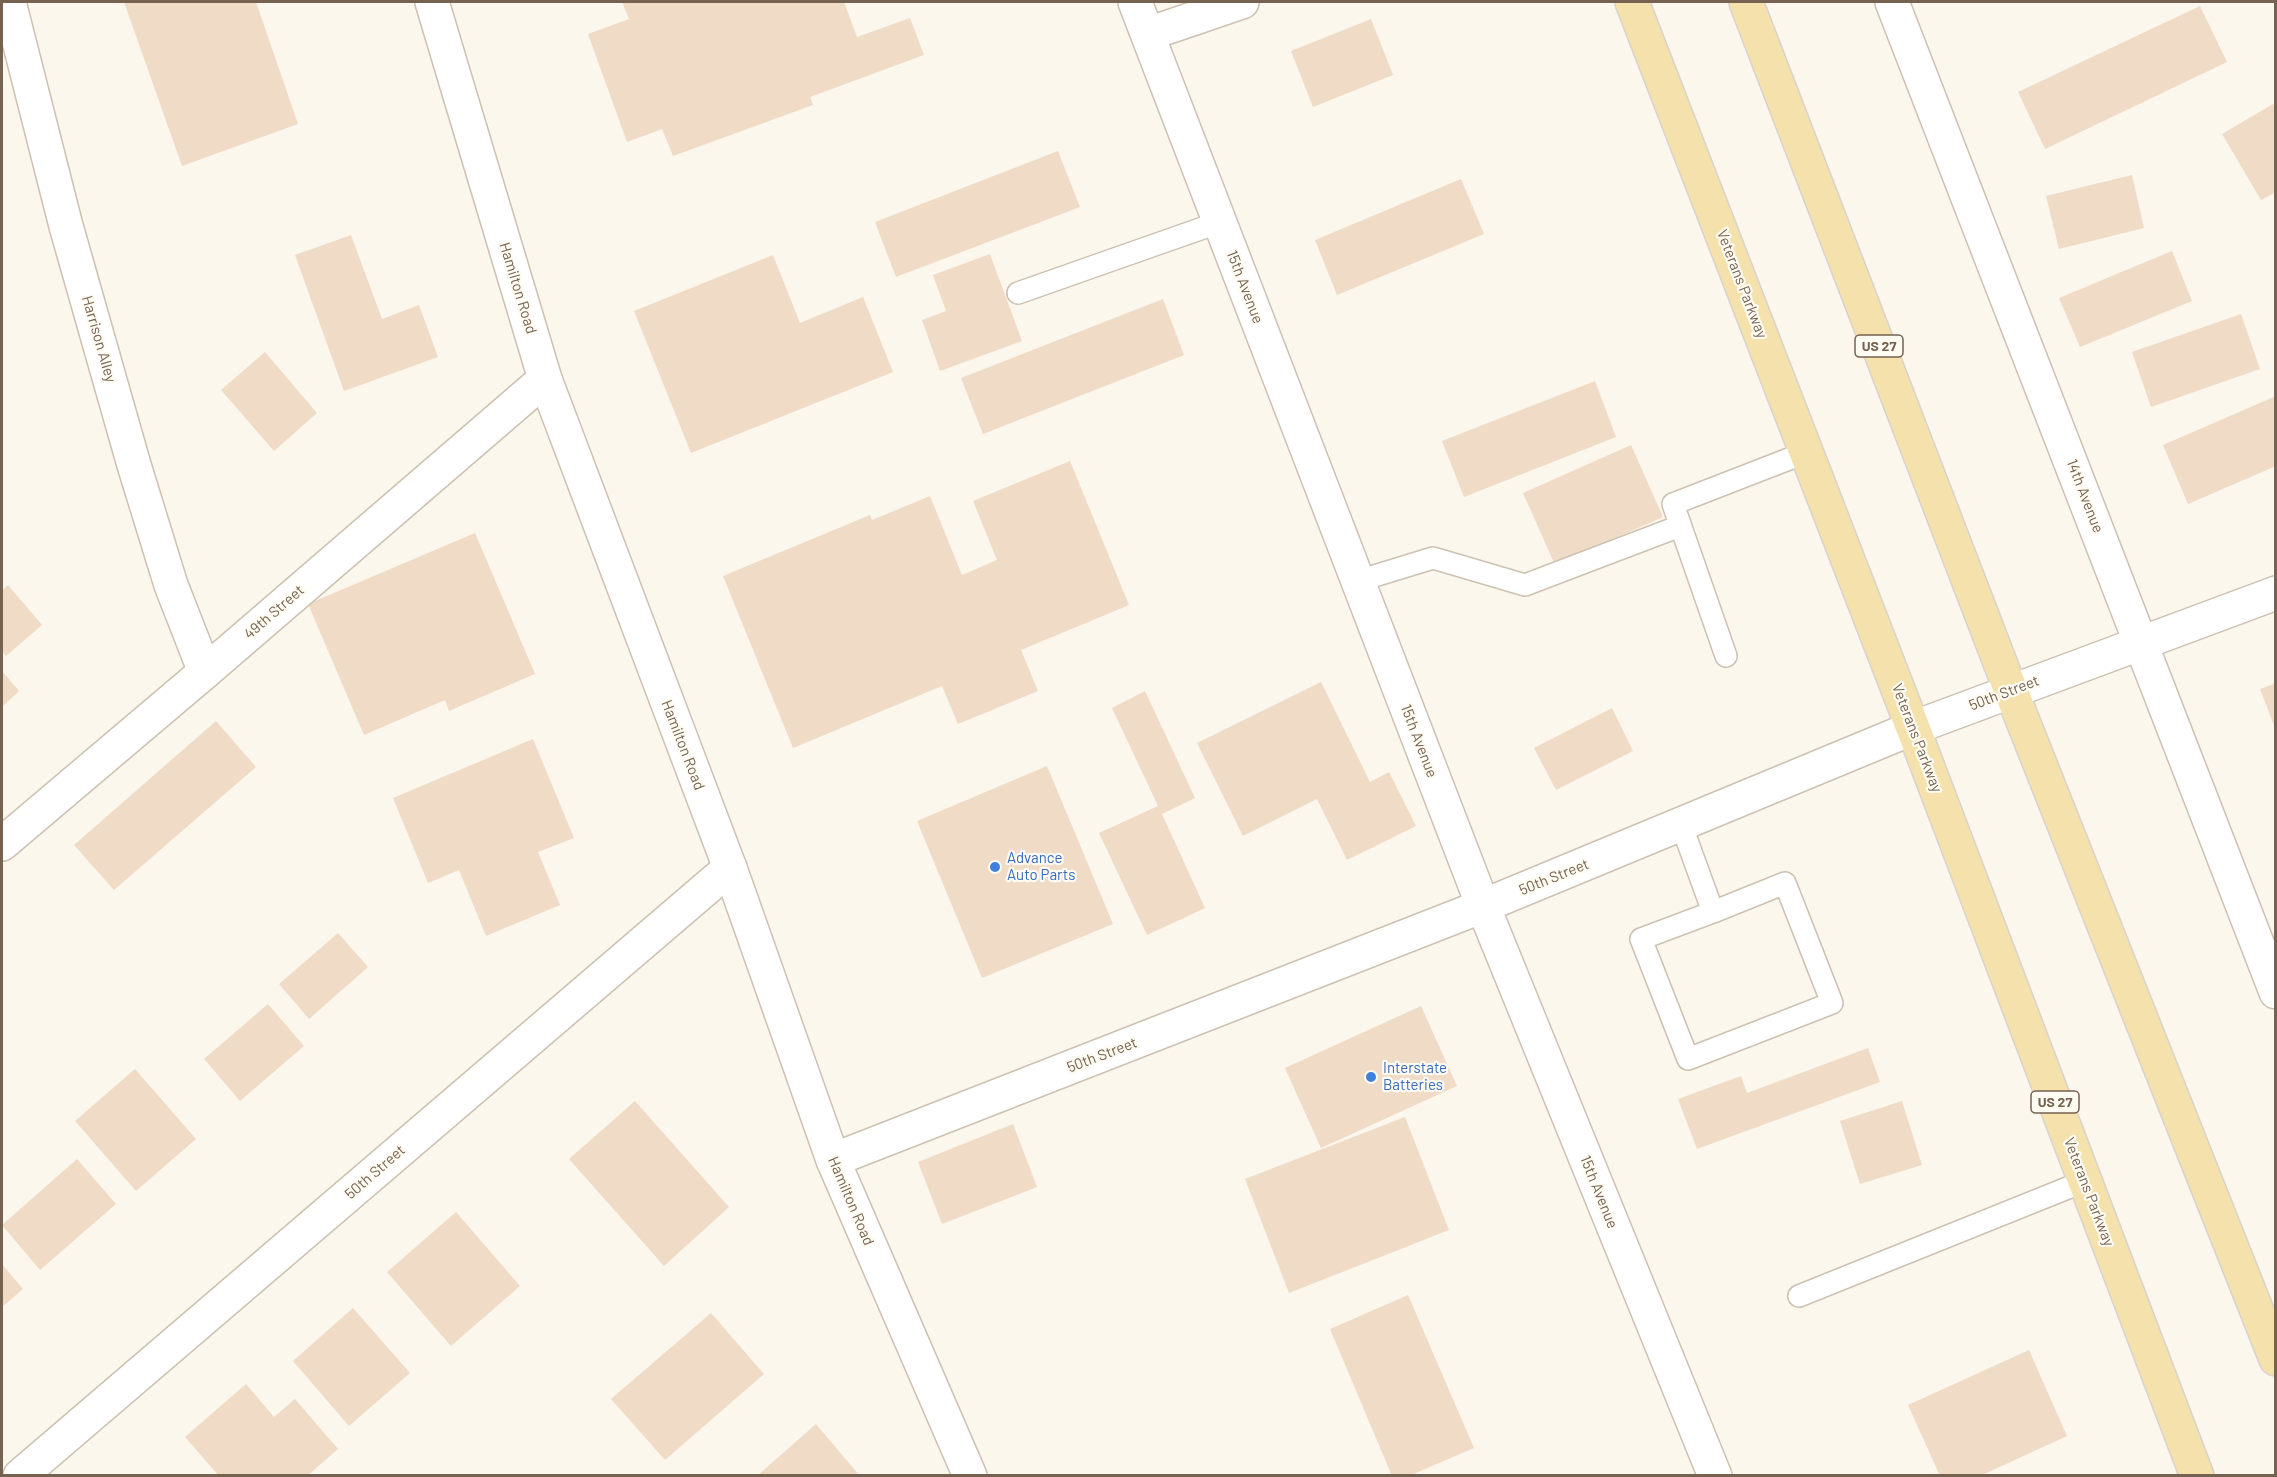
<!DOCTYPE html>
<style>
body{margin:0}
#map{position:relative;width:2277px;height:1477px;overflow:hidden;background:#fbf7ec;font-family:Barlow,sans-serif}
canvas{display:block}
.frame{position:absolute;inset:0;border:3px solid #766250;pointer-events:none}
</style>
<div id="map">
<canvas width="2277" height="1477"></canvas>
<div class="frame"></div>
</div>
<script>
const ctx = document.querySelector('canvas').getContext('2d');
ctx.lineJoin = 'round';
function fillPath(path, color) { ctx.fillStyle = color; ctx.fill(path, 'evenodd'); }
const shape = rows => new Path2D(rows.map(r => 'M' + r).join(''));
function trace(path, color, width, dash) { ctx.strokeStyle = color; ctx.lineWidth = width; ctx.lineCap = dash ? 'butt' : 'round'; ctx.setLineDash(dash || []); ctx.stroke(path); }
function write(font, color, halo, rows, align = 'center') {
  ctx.font = font + ' Barlow,sans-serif'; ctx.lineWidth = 4.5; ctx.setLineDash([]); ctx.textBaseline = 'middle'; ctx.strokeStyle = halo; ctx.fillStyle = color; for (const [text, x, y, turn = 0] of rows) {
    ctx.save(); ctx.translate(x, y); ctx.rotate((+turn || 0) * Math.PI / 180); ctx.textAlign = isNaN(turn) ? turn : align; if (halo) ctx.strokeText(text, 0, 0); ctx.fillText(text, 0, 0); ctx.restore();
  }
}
fillPath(shape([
 [124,2,256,2,298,124,182,166],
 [622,2,844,2,857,37,910,18,924,55,810,97,813,105,673,156,662,129,627,142,588,34,629,19],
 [2200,6,2227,62,2045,149,2018,92],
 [1371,19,1393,75,1313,107,1291,51],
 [2273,104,2276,108,2276,192,2261,200,2222,134],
 [1058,151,1080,207,896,277,875,222],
 [2132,175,2144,228,2059,249,2046,196],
 [1461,179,1484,234,1337,295,1315,240],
 [351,235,382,319,419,305,438,357,344,391,295,255],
 [2172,251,2192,301,2080,347,2059,298],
 [990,254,1022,341,940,371,922,320,946,311,933,275],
 [773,255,800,323,863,297,893,372,691,453,634,311],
 [1163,299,1184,355,983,434,961,378],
 [2241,314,2260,369,2151,407,2132,352],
 [265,352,317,413,274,451,221,390],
 [1595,381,1616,437,1464,497,1442,441],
 [2276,396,2276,466,2188,504,2163,445],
 [1631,445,1663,517,1555,565,1523,493],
 [1070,461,1129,605,1021,650,1038,691,958,724,942,686,793,748,723,576,870,515,872,520,930,496,962,575,997,560,973,501],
 [475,533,535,674,449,711,445,700,364,735,308,604],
 [8,585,42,625,6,656,2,651,2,590],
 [2,671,19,691,2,707],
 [1321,682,1370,782,1389,772,1416,826,1347,860,1317,799,1243,836,1197,743],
 [2276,683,2276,728,2275,728,2260,689],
 [1145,691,1195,798,1162,814,1205,908,1147,935,1099,833,1158,806,1112,708],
 [1612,708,1633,751,1556,790,1534,748],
 [216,721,256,767,114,890,74,845],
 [533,739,574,838,538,852,560,905,486,936,459,870,428,883,393,798],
 [1047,766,1113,924,982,978,917,821],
 [338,933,368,967,309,1019,279,984],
 [268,1004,304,1046,240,1101,204,1059],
 [1421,1006,1457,1086,1321,1148,1285,1068],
 [1868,1048,1880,1082,1697,1149,1678,1099,1741,1076,1747,1093],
 [135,1069,196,1139,136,1191,75,1121],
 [635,1101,729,1207,664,1266,569,1159],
 [1902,1101,1922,1165,1860,1184,1840,1121],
 [1405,1117,1449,1230,1289,1293,1245,1179],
 [1013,1124,1037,1187,942,1224,918,1162],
 [77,1159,116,1204,40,1270,2,1225],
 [456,1212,520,1286,451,1346,387,1272],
 [2,1264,23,1289,2,1307],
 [1408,1295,1474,1448,1409,1476,1392,1476,1330,1329],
 [353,1308,410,1373,349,1426,293,1361],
 [711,1313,764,1374,665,1460,611,1399],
 [2029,1350,2067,1436,1980,1476,1940,1476,1908,1405],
 [246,1384,274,1417,295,1399,338,1449,307,1476,219,1476,185,1437],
 [816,1424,860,1476,757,1476]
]), '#efdbc6');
const service = shape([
 [1018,293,1220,222],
 [1358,581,1433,558,1525,585,1680,526],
 [1726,656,1673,504,1807,452],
 [1681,824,1713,912,1641,939,1688,1059,1832,1003,1785,883,1713,912],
 [1799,1296,2085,1181]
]);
const minor = shape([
 [9,2,66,226,134,465,171,585,205,672],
 [1135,2,1483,906,1715,1476],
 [1892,2,2276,992],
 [1148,34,1242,2],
 [2,844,205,672,545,379],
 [833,1160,1483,906,1913,728,2276,593],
 [20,1476,730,868]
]);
const tertiary = shape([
 [432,2,545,379,730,868,833,1160,970,1476]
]);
const primary = shape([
 [1632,2,1913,728,2197,1476],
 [1746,2,2011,691,2276,1359]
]);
trace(service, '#cdc1b2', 24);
trace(minor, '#cdc1b2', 36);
trace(tertiary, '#cdc1b2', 36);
trace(primary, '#d9d3ce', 36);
trace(service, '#fff', 21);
trace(minor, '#fff', 33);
trace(tertiary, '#fff', 33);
trace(primary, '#f4e1ab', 33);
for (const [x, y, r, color] of [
 [995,867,6,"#3f7fe0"],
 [1371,1077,6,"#3f7fe0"]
]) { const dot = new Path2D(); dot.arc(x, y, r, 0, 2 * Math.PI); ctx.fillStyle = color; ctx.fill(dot); trace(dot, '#fefbf3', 2); }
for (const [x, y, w] of [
 [1879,346,48],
 [2055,1102,48]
]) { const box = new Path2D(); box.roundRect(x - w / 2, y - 11, w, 22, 4.5); ctx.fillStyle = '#fefbf3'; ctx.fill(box); trace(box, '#766250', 1.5); }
write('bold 14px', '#766250', null, [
 ["US 27",1879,346],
 ["US 27",2055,1102]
]);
write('15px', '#766250', '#fefbf3', [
 ["Veterans Parkway",1742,284,69],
 ["15th Avenue",1245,287,69],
 ["Hamilton Road",518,288,73],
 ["Harrison Alley",99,339,74],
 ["14th Avenue",2085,496,69],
 ["49th Street",274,612,-41],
 ["50th Street",2004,693,-21],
 ["Veterans Parkway",1917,738,69],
 ["15th Avenue",1419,741,69],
 ["Hamilton Road",683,745,69],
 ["50th Street",1554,877,-22],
 ["50th Street",1102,1055,-21],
 ["50th Street",375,1172,-41],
 ["15th Avenue",1599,1192,68],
 ["Veterans Parkway",2089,1192,69],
 ["Hamilton Road",851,1201,67]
]);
write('15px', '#366cbe', '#fefbf3', [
 ["Advance",1007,858],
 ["Auto Parts",1007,875],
 ["Interstate",1383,1068],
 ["Batteries",1383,1085]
], 'left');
</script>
